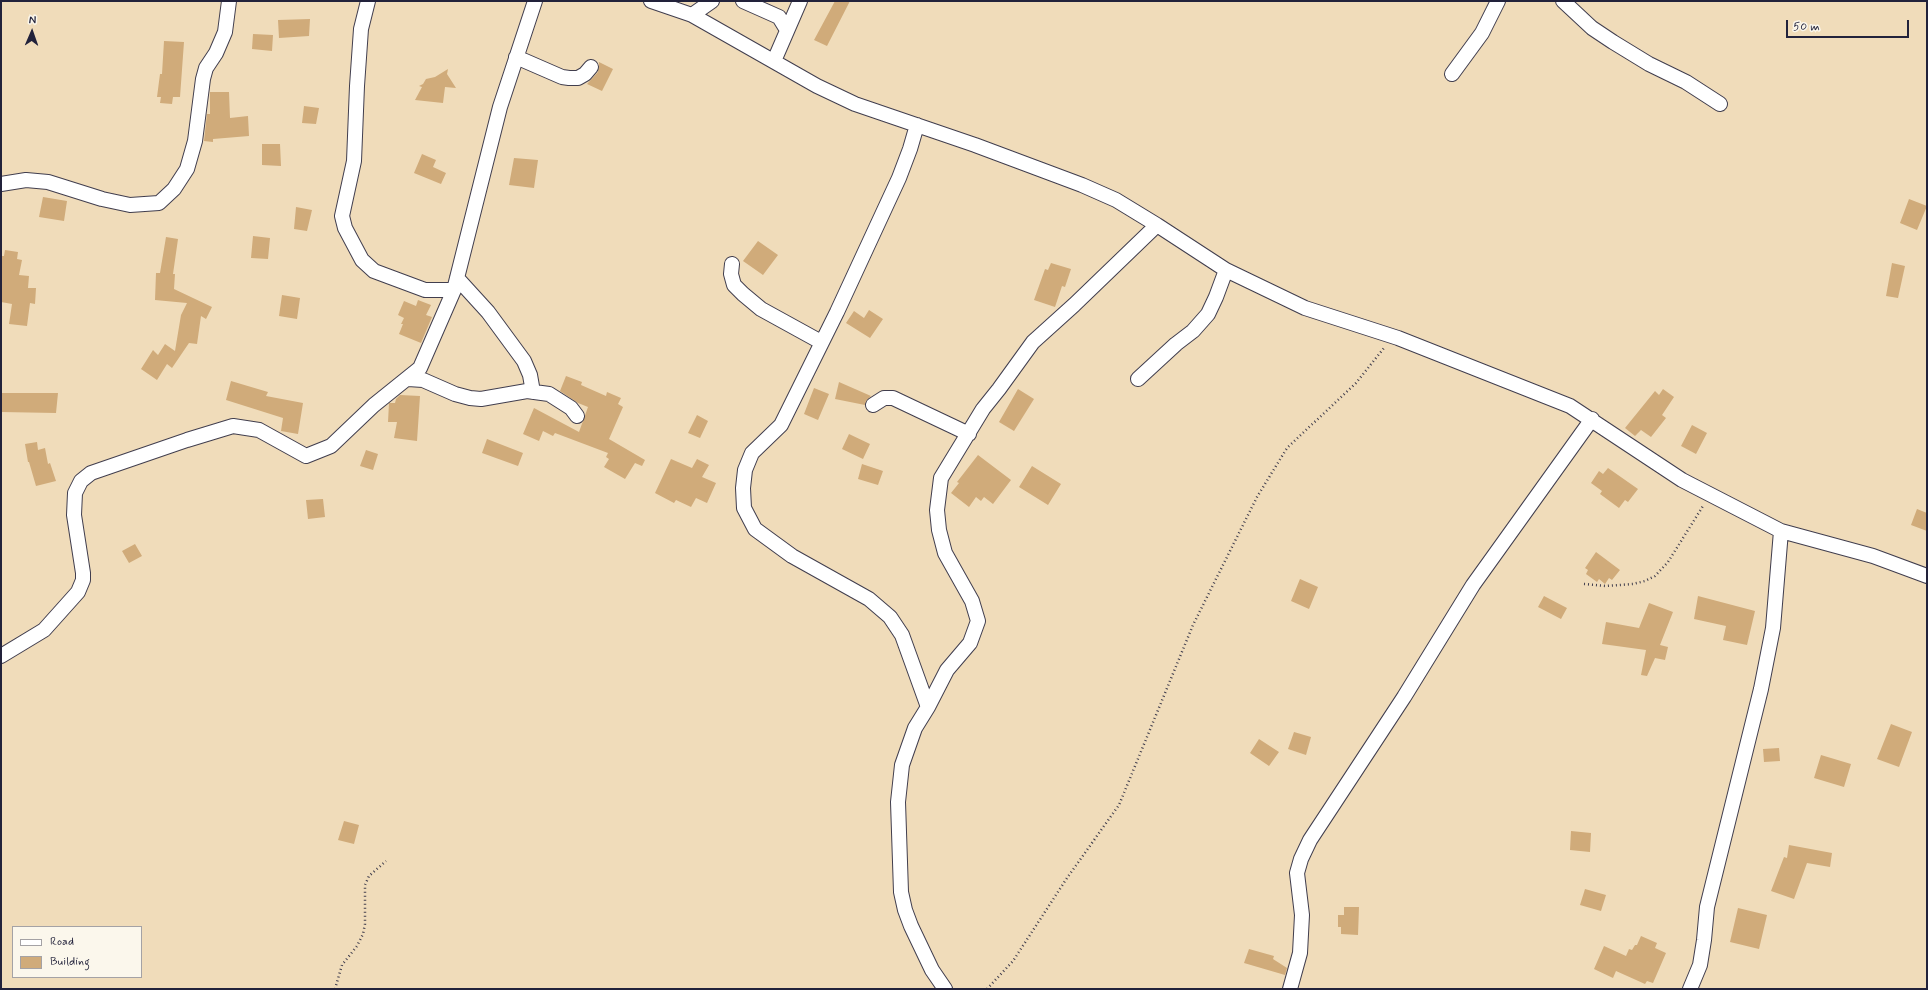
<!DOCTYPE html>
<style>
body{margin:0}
#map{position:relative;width:1928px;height:990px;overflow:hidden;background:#f0dcba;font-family:Mynerve,sans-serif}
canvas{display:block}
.frame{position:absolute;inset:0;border:2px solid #22223b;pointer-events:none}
.legend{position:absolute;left:12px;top:926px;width:130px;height:52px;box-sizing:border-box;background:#fbf7ec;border:1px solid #a4a2a5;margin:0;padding:5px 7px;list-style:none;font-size:12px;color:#22223b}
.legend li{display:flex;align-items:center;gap:8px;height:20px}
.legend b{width:20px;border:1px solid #a4a2a5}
.north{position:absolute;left:12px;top:12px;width:40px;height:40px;-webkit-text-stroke:3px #fbf7ec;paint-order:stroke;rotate:2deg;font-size:11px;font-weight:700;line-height:16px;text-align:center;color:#22223b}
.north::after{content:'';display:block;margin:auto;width:14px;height:18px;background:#22223b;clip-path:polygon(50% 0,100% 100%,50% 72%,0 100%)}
.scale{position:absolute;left:1786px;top:20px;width:123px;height:18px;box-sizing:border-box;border:2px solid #22223b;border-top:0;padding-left:5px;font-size:12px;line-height:14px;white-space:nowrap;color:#22223b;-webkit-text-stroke:3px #fbf7ec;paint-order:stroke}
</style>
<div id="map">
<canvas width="1928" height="990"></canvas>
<div class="frame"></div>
<ul class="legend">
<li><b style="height:5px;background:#fff"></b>Road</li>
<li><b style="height:11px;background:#d0ab7a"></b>Building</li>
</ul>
<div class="north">N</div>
<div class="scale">50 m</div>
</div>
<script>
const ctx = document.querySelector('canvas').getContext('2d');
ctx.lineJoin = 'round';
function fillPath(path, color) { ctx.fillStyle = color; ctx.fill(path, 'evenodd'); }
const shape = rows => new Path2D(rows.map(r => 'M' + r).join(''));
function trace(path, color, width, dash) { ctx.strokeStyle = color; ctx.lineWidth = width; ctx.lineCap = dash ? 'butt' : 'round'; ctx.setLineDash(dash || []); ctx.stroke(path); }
fillPath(shape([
 [835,1,850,1,827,46,814,40],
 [310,19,309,36,279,38,278,20],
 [253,34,273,35,272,51,252,49],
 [164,41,184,42,180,97,173,97,172,104,160,103,161,97,157,97,160,74,162,74],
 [599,62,613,69,602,91,587,84,598,72],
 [448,69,447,74,456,88,445,87,443,103,415,100,422,87,419,86,423,84,426,79,435,77],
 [210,92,229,92,230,118,248,116,249,136,213,139,213,142,204,141,207,114,210,114],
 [304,106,319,108,316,124,302,123],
 [262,144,280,144,281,166,262,165],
 [422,154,436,160,433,167,446,173,441,184,414,173],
 [514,158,538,160,534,188,509,185],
 [43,197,67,201,64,221,39,217],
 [1909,199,1927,206,1917,230,1900,223],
 [296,207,312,210,307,231,294,229],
 [253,236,270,238,268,259,251,258],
 [166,237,178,239,173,274,175,274,174,289,212,307,206,319,201,316,197,344,189,343,172,368,167,364,157,380,141,369,153,350,158,355,165,344,175,351,181,315,187,303,155,300,156,273,160,273],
 [758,241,778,255,763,275,743,261],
 [5,250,18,252,17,259,22,260,19,275,29,276,28,288,36,288,35,304,30,303,27,326,9,324,12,304,1,302,1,256,4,256],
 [1051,263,1071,269,1065,287,1062,286,1055,307,1034,300,1045,269,1048,270],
 [1892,263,1905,266,1898,298,1886,296],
 [282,295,300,298,297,319,279,316],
 [418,300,431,305,426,315,432,317,421,343,399,334,403,324,401,324,404,318,398,315,404,301,416,306],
 [869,310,883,319,870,338,846,323,854,311,864,318],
 [566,376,582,382,581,385,606,396,607,392,621,398,618,404,623,407,609,439,645,460,642,466,635,463,625,479,604,467,609,459,606,457,608,453,555,433,553,436,543,431,539,441,523,434,534,408,579,432,588,407,578,403,560,391],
 [231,381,268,392,266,396,303,403,298,434,281,431,283,418,226,400],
 [839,382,871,396,866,401,865,405,835,399],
 [814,388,829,394,818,420,804,414],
 [1018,389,1034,399,1014,431,999,422],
 [1663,389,1674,397,1662,415,1666,418,1651,437,1641,430,1635,436,1625,428,1655,391,1659,395],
 [1,393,58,393,56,413,1,412],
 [400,395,420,396,417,441,394,438,397,422,388,422,389,403,395,403,396,399],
 [697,415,708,421,700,438,688,433],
 [1692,425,1707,433,1696,454,1681,446],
 [849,434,870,444,863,459,842,449],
 [487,439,523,453,518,466,482,453],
 [37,442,38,450,45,448,48,464,50,463,56,481,36,486,29,462,28,462,25,444],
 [366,450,378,454,373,470,360,466],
 [978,455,1011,480,993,504,984,497,981,501,976,497,969,507,951,493,959,483,957,482],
 [671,459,692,468,697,459,709,465,702,477,716,483,707,503,696,498,691,507,676,500,674,503,655,493],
 [862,464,883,471,878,485,858,479],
 [1032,466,1061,484,1048,505,1019,487],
 [1608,468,1638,489,1628,502,1625,500,1619,508,1600,494,1602,491,1591,483,1599,471,1603,474],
 [323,499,325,517,308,519,306,500],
 [1917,509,1927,513,1927,531,1911,525],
 [135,544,142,556,129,563,122,551],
 [1596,552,1620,570,1612,580,1609,578,1605,584,1599,579,1597,582,1586,574,1588,570,1585,568],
 [1300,579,1318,587,1309,609,1291,601],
 [1544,596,1567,608,1561,619,1538,607],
 [1698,596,1755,611,1747,645,1723,640,1726,626,1694,619],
 [1649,603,1673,612,1660,645,1668,647,1665,660,1655,658,1647,676,1641,675,1646,650,1602,644,1606,622,1639,628],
 [1891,724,1912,732,1899,767,1877,759],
 [1294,732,1311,737,1306,755,1288,749],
 [1259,739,1279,752,1269,766,1250,753],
 [1779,748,1780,761,1764,762,1763,749],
 [1821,755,1851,764,1844,787,1814,778],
 [344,821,359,825,354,844,338,840],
 [1571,831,1591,833,1590,852,1570,850],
 [1789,845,1832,853,1830,867,1807,863,1794,899,1771,891,1784,857,1787,858],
 [1585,889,1606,895,1601,911,1580,905],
 [1344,907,1359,907,1358,935,1341,934,1341,927,1338,927,1338,915,1344,915],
 [1738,908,1767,915,1759,949,1730,942],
 [1641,936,1657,943,1655,948,1666,953,1653,983,1647,981,1645,984,1616,971,1613,978,1594,969,1604,946,1626,956,1629,949,1632,950,1635,945,1637,945],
 [1249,949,1274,956,1273,959,1287,968,1285,975,1244,963]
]), '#d0ab7a');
const street = shape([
 [368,1,361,29,357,86,354,161,342,216,345,228,362,260,374,271,425,290,454,290],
 [651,1,692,15,817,86,855,104,975,145,1082,185,1116,200,1157,225,1226,270,1305,308,1398,338,1570,406,1682,480,1781,531,1873,556,1927,576],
 [743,1,779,17,787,30],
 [1563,1,1592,28,1613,42,1649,64,1686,82,1720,104],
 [692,15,712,1],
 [516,57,562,77,569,78,578,78,585,74,591,67],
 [774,61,800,1],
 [1452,74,1482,33,1498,1],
 [917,125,910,149,899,178,837,312,781,425,752,453,745,470,743,488,744,508,755,529,792,556,869,599,890,617,902,635,928,707],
 [1,184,26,180,48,182,102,199,130,205,159,203,174,189,187,169,195,141,203,79,206,68,216,53,225,32,229,1],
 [732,264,731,274,734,285,743,294,761,309,821,342],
 [457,278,488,312,524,361,530,375,533,392],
 [408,379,423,380,455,394,470,398,481,399,527,391,549,394,571,408,577,416],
 [1138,379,1176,344,1193,331,1208,314,1216,297,1226,270],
 [873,405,884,398,893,398,969,434],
 [1,656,44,630,78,592,83,580,83,573,74,515,75,493,81,481,91,473,187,440,233,426,259,430,306,456,331,446,374,405,420,368,454,290,500,107,535,1],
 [945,989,932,970,911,926,905,910,901,892,898,802,902,765,915,728,928,707,947,670,970,643,978,621,972,601,945,553,939,530,937,510,941,478,983,409,999,389,1033,342,1074,305,1157,225],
 [1290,989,1300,953,1302,915,1297,873,1301,859,1310,840,1404,697,1473,585,1592,419],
 [1690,989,1700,965,1704,940,1707,907,1761,689,1773,628,1781,531]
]);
trace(street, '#413e4e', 16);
trace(shape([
 [1584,584,1606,586,1633,584,1645,581,1655,576,1668,562,1703,506],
 [335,989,342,965,357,946,363,934,365,924,365,885,369,876,386,861],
 [987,989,1013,961,1067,878,1119,805,1193,625,1257,497,1287,448,1356,383,1384,348]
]), '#413e4e', 2.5, [1, 3]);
trace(street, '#fff', 14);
</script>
